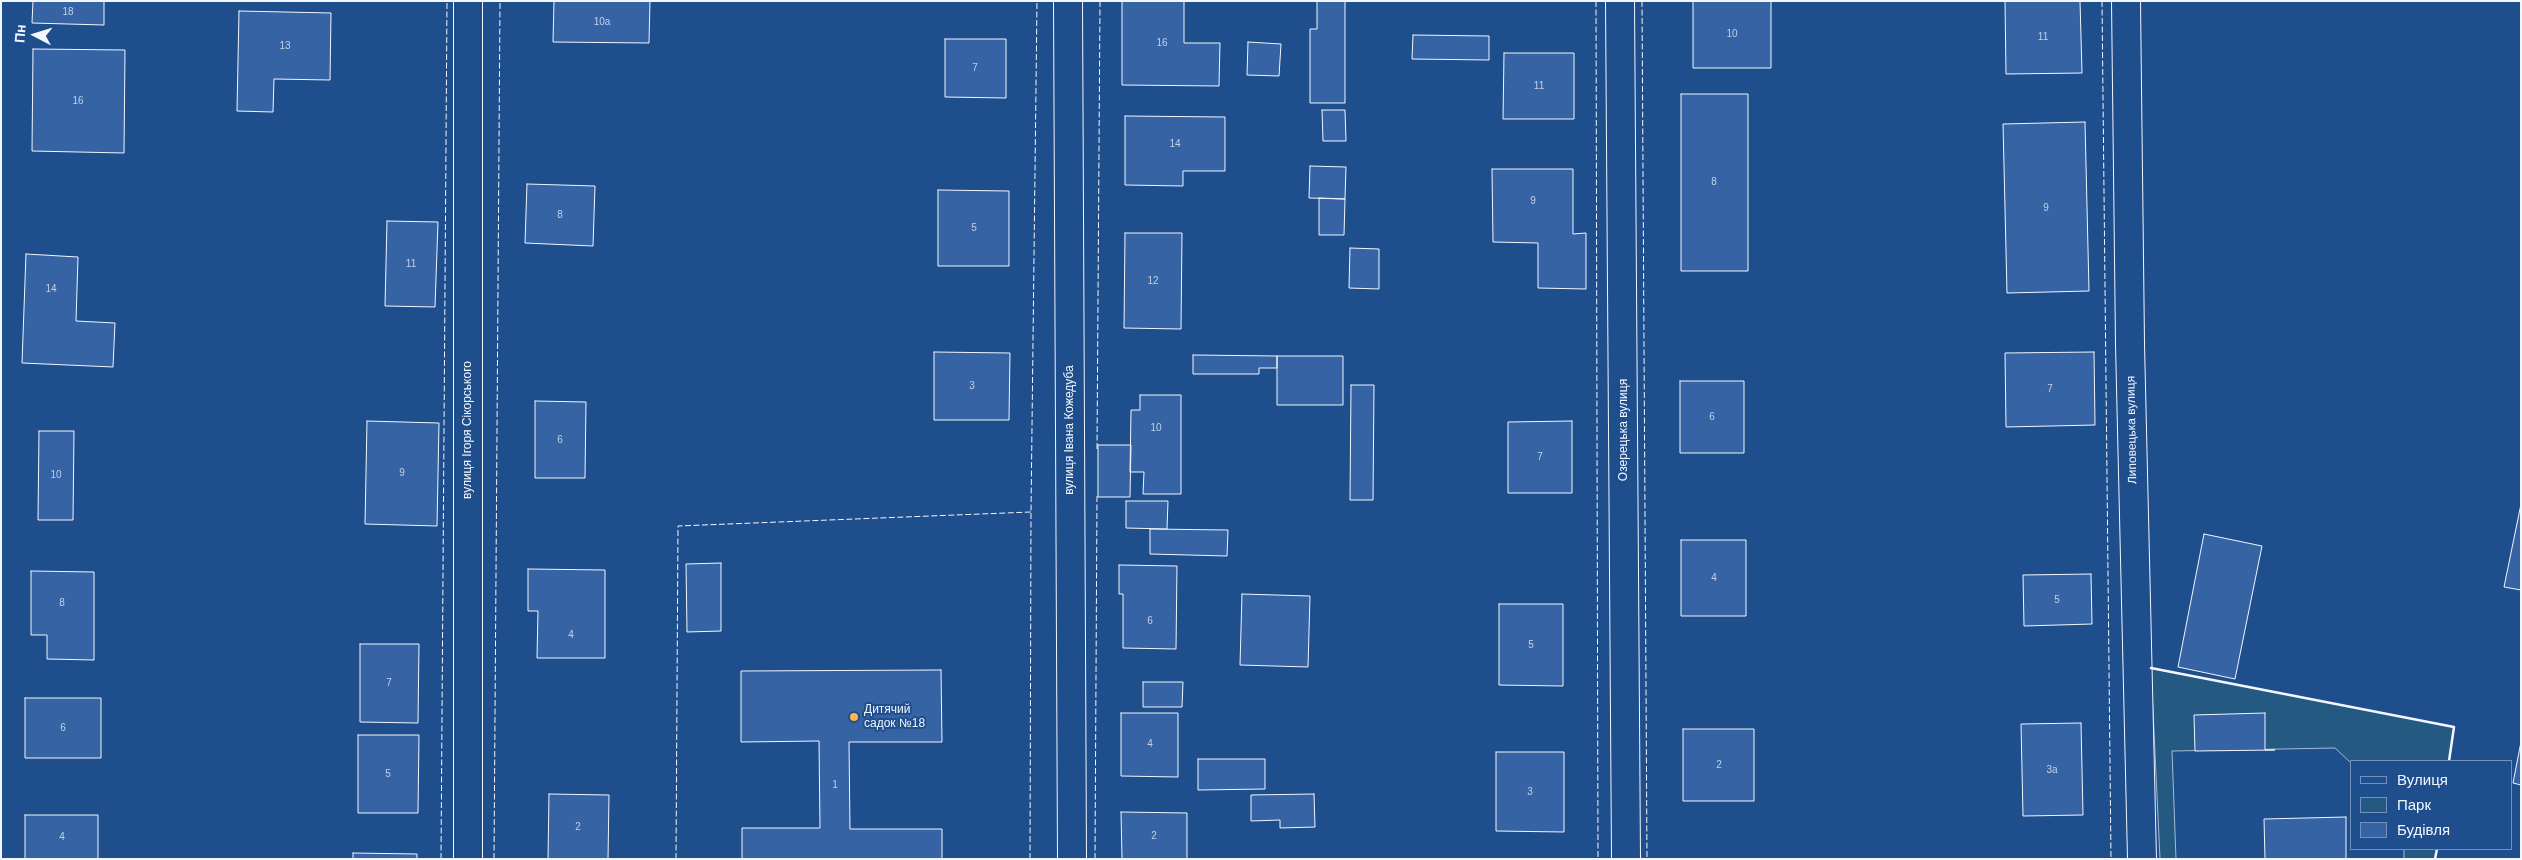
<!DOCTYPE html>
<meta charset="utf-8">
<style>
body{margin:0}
#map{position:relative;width:2522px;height:860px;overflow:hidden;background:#1f4e8c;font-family:Helvetica,sans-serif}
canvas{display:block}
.frame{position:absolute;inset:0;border:2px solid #f2f6ff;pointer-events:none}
.legend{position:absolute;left:2350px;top:760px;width:162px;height:90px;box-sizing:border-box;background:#1f4e8c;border:1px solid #7391ba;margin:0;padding:6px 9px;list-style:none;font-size:15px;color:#f2f6ff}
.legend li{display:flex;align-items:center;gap:10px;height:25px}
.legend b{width:25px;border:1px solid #7391ba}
.north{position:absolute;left:10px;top:10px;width:50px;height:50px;-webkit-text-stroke:4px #1f4e8c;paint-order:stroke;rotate:275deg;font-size:14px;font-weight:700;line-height:20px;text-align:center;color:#f2f6ff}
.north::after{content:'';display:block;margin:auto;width:18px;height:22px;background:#f2f6ff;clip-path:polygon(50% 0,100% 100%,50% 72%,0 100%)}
</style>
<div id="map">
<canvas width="2522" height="860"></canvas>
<div class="frame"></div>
<ul class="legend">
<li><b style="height:6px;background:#1f4e8c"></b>Вулиця</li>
<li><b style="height:14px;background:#245a82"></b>Парк</li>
<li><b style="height:14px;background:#3563a3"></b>Будівля</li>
</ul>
<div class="north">Пн</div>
</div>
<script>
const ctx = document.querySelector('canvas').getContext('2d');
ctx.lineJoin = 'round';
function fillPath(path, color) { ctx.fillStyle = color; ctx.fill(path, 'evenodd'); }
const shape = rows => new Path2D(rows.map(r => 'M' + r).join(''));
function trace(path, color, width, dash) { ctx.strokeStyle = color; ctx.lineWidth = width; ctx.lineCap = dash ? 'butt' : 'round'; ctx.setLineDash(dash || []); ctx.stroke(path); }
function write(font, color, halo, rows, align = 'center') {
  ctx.font = font + ' Helvetica,sans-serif'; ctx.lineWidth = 4; ctx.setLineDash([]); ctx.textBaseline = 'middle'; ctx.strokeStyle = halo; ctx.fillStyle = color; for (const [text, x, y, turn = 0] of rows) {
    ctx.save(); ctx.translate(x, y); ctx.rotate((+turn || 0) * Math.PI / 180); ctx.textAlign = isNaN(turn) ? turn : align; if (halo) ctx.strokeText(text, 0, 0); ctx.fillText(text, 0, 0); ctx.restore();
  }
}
const green = shape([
 [2151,668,2454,727,2449,761,2351,763,2335,748,2172,751,2176,859,2160,859,2151,668],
 [2404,849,2437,849,2435,859,2404,859,2404,849]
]);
fillPath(green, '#245a82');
trace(green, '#a8bbd7', 1);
const building = shape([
 [33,1,104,1,104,25,32,23,33,1],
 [554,1,650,1,649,43,553,42,554,1],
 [1122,1,1184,1,1184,43,1220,43,1219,86,1122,85,1122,1],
 [1317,1,1345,1,1345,103,1310,103,1310,29,1317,29,1317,1],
 [1693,1,1771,1,1771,68,1693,68,1693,1],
 [2005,1,2080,1,2082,73,2006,74,2005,1],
 [239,11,331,13,330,80,274,79,273,112,237,111,239,11],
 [1413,35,1489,36,1489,60,1412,59,1413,35],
 [945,39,1006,39,1006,98,945,97,945,39],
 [1248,42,1281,44,1279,76,1247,75,1248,42],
 [33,49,125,50,124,153,32,151,33,49],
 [1504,53,1574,53,1574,119,1503,119,1504,53],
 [1681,94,1748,94,1748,271,1681,271,1681,94],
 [1322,110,1345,110,1346,141,1323,141,1322,110],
 [1125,116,1225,117,1225,171,1183,171,1183,186,1125,185,1125,116],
 [2085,122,2089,291,2007,293,2003,124,2085,122],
 [1310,166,1346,167,1345,199,1309,198,1310,166],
 [1492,169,1573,169,1573,234,1586,233,1586,289,1538,288,1538,243,1493,242,1492,169],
 [527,184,595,186,593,246,525,243,527,184],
 [938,190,1009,191,1009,266,938,266,938,190],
 [1319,198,1345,199,1344,235,1319,235,1319,198],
 [387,221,438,222,435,307,385,306,387,221],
 [1125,233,1182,233,1181,329,1124,328,1125,233],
 [1350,248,1379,249,1379,289,1349,288,1350,248],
 [26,254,78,257,76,321,115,323,113,367,22,363,26,254],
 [934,352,1010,353,1009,420,934,420,934,352],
 [2094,352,2095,425,2006,427,2005,353,2094,352],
 [1193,355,1277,356,1277,368,1259,368,1259,374,1193,374,1193,355],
 [1277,356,1343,356,1343,405,1277,405,1277,356],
 [1680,381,1744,381,1744,453,1680,453,1680,381],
 [1351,385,1374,385,1373,500,1350,500,1351,385],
 [1140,395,1181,395,1181,494,1143,494,1144,472,1130,472,1131,410,1140,410,1140,395],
 [535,401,586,402,585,478,535,478,535,401],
 [367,421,439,423,437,526,365,524,367,421],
 [1572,421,1572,493,1508,493,1508,422,1572,421],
 [39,431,74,431,73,520,38,520,39,431],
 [1098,445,1131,445,1130,497,1098,497,1098,445],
 [1126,501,1168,501,1167,529,1126,528,1126,501],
 [2521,504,2521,590,2504,587,2521,504],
 [1150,529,1228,530,1227,556,1150,554,1150,529],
 [2204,534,2262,546,2235,679,2178,667,2204,534],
 [1681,540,1746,540,1746,616,1681,616,1681,540],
 [721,563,721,631,687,632,686,564,721,563],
 [1119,565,1177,566,1176,649,1123,648,1123,594,1119,594,1119,565],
 [528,569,605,570,605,658,537,658,538,611,528,611,528,569],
 [31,571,94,572,94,660,47,659,47,635,31,635,31,571],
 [2091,574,2092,624,2024,626,2023,575,2091,574],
 [1242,594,1310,596,1308,667,1240,665,1242,594],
 [1499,604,1563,604,1563,686,1499,685,1499,604],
 [360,644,419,644,418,723,360,722,360,644],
 [941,670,942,742,849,742,850,829,942,829,942,859,742,859,742,828,820,828,819,741,741,742,741,671,941,670],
 [1143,682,1183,682,1182,707,1143,707,1143,682],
 [25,698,101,698,101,758,25,758,25,698],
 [1121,713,1178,713,1178,777,1121,776,1121,713],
 [2265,713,2265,750,2275,750,2195,751,2194,715,2265,713],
 [2081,723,2083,815,2023,816,2021,724,2081,723],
 [1683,729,1754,729,1754,801,1683,801,1683,729],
 [358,735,419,735,418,813,358,813,358,735],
 [2521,742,2521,785,2513,783,2521,742],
 [1496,752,1564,752,1564,832,1496,831,1496,752],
 [1198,759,1265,759,1265,789,1198,790,1198,759],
 [549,794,609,795,608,859,548,859,549,794],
 [1314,794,1315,827,1280,828,1280,820,1251,821,1251,795,1314,794],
 [1121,812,1187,813,1187,859,1122,859,1121,812],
 [25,815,98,815,98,859,25,859,25,815],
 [2346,817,2346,859,2265,859,2264,819,2346,817],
 [353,853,417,854,417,859,353,859,353,853]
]);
fillPath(building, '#3563a3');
trace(building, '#f2f6ff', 1);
const street = shape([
 [1068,1,1072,859],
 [1620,1,1626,859],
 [2126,1,2130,344,2142,859],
 [468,859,468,1]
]);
trace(street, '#f2f6ff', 30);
trace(street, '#1f4e8c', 28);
trace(shape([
 [1596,1,1598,859],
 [1642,1,1647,859],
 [2102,1,2111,859],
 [1097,449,1100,1],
 [441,859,447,1],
 [494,859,500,1],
 [676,859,678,526,1031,512],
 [1030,859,1031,512,1037,1],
 [1095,859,1097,494]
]), '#f2f6ff', 1, [6, 2.5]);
trace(shape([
 [2151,668,2454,727,2449,761],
 [2435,859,2437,849]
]), '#f2f6ff', 2.5);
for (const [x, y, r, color] of [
 [854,717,5,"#ffb74d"]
]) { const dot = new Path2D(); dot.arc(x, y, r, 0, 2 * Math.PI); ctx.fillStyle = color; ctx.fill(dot); trace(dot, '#1f4e8c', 2); }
write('10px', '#c3d1e8', null, [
 ["18",68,12],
 ["10а",602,22],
 ["10",1732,34],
 ["11",2043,37],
 ["16",1162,43],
 ["13",285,46],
 ["7",975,68],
 ["11",1539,86],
 ["16",78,101],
 ["14",1175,144],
 ["8",1714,182],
 ["9",1533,201],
 ["9",2046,208],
 ["8",560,215],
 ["5",974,228],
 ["11",411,264],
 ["12",1153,281],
 ["14",51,289],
 ["3",972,386],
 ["7",2050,389],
 ["6",1712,417],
 ["10",1156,428],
 ["6",560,440],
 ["7",1540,457],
 ["9",402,473],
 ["10",56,475],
 ["4",1714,578],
 ["5",2057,600],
 ["8",62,603],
 ["6",1150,621],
 ["4",571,635],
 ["5",1531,645],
 ["7",389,683],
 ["6",63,728],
 ["4",1150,744],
 ["2",1719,765],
 ["3а",2052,770],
 ["5",388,774],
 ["1",835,785],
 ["3",1530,792],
 ["2",578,827],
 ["2",1154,836],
 ["4",62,837]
]);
write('12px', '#f2f6ff', '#1f4e8c', [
 ["вулиця Ігоря Сікорського",468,430,-90],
 ["вулиця Івана Кожедуба",1070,430,-90],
 ["Озерецька вулиця",1624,430,-90],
 ["Липовецька вулиця",2132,430,-91]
]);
write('12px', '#f2f6ff', '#1f4e8c', [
 ["Дитячий",864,710],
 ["садок №18",864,724]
], 'left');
</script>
